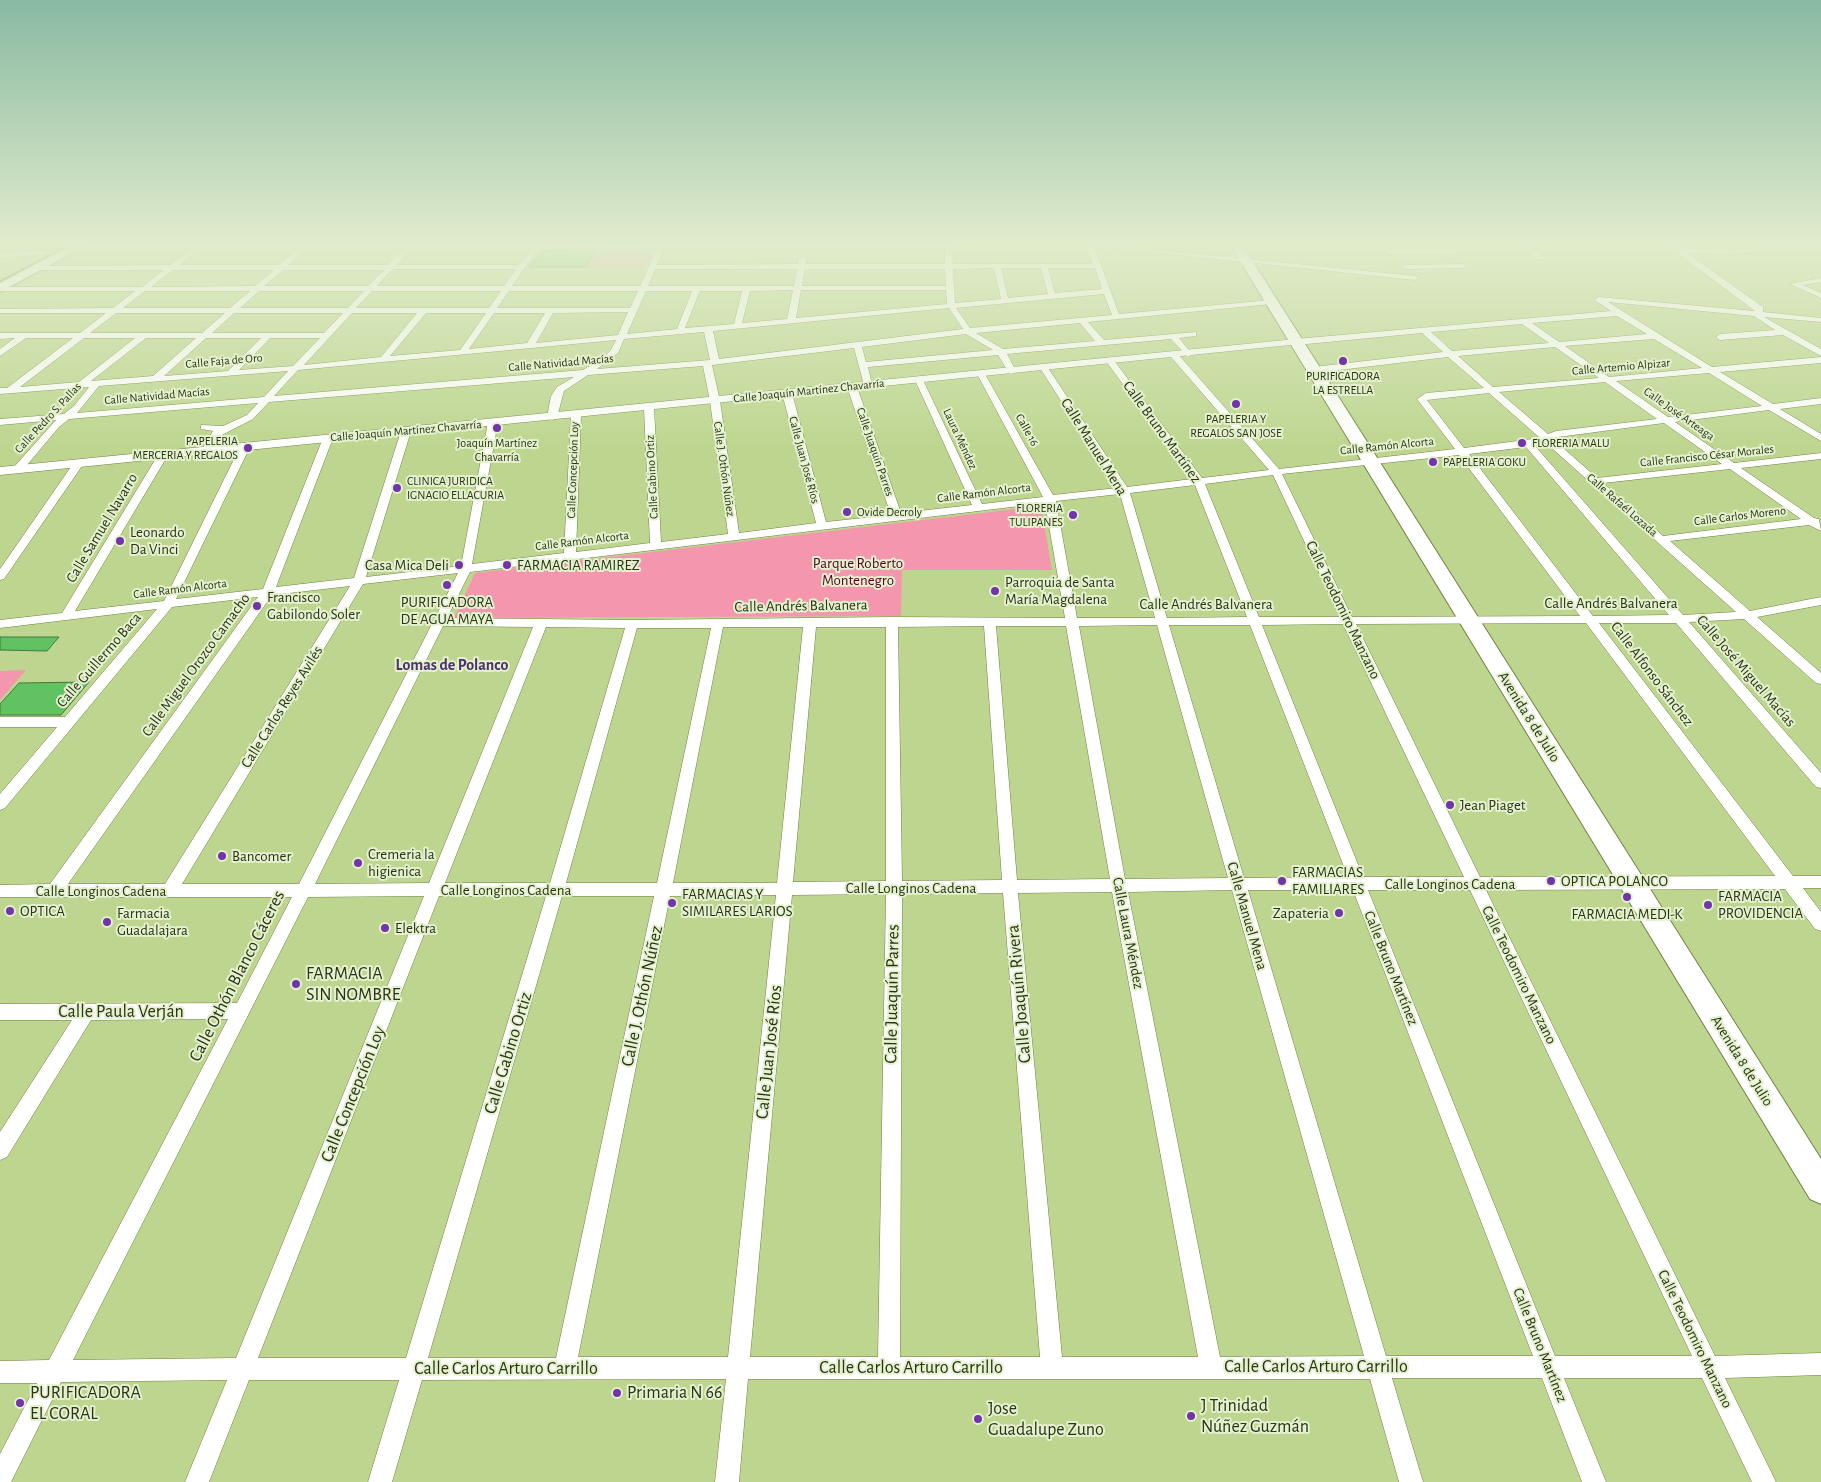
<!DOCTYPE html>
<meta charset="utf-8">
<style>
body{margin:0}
canvas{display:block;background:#bdd58e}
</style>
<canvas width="1821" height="1482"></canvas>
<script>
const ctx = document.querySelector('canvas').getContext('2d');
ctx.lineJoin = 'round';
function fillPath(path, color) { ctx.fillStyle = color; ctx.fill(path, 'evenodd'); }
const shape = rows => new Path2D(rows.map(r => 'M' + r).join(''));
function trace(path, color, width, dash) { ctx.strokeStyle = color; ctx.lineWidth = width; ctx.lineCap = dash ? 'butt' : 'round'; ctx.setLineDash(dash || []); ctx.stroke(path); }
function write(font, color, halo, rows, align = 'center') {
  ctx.font = font + ' "Alegreya Sans",sans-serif'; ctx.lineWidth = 4; ctx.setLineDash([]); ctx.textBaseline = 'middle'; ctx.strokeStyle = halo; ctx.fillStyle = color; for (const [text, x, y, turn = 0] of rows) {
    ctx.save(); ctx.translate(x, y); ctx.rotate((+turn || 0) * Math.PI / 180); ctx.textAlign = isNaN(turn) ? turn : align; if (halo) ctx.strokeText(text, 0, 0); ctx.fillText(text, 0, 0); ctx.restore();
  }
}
fillPath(shape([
 [596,250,653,250,645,267,586,267],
 [1041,506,1052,570,902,570,901,616,454,618,475,573],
 [26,670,0,700,0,671]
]), '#f496ae');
const building = shape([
 [590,250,596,250,586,267,529,267,541,251,572,251,582,253,590,250],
 [0,637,59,637,47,651,0,650,0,637],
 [89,682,61,715,0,715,0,704,19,683,89,682]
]);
fillPath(building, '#61c261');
trace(building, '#447743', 1);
const minor = shape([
 [74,246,964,246,952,248,953,264,1093,264,1086,246,1118,246,1415,276,1419,278,1415,280,1094,246,1119,314,1271,300,1275,302,1271,304,1088,322,1104,340,1196,332,1196,336,1179,338,1192,354,1188,357,1171,339,1007,354,1016,371,1012,374,1009,373,998,355,868,367,872,385,868,388,864,385,854,348,712,365,720,401,739,533,816,523,782,393,784,391,792,393,826,522,891,515,847,387,852,384,857,387,901,513,972,505,915,380,919,377,923,380,982,504,1043,497,977,374,981,371,985,374,1053,495,1117,488,1040,368,1044,365,1048,368,1127,487,1192,479,1106,361,1110,358,1113,359,1202,478,1269,470,1171,357,1171,353,1174,352,1177,353,1279,469,1455,449,1417,399,1426,393,1484,388,1448,357,1314,373,1310,370,1314,367,1443,352,1422,333,1296,345,1292,342,1296,339,1611,311,1596,301,1595,299,1599,297,1755,311,1668,246,1677,246,1681,249,1821,248,1821,252,1687,253,1763,307,1763,312,1821,318,1821,322,1764,317,1821,349,1821,356,1783,335,1720,340,1716,337,1720,334,1775,330,1754,316,1608,302,1712,367,1821,357,1821,363,1720,372,1773,404,1821,398,1821,404,1780,409,1821,434,1821,441,1769,410,1675,422,1734,463,1821,453,1821,459,1741,468,1814,518,1819,519,1821,531,1809,525,1670,541,1750,611,1821,597,1821,605,1757,617,1821,673,1821,684,1816,683,1744,619,1689,622,1821,773,1821,788,1816,787,1676,623,1599,623,1793,876,1821,876,1821,888,1803,888,1821,912,1821,931,1815,929,1785,889,1486,890,1715,1356,1821,1353,1821,1375,1725,1378,1776,1482,1752,1482,1702,1378,1564,1378,1606,1482,1582,1482,1542,1378,1392,1378,1423,1482,1399,1482,1370,1379,748,1379,739,1482,715,1482,726,1379,422,1380,392,1482,368,1482,399,1380,249,1380,209,1482,185,1482,227,1380,61,1382,11,1482,0,1482,0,1454,37,1383,0,1383,0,1361,49,1360,228,1019,91,1020,7,1157,0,1160,0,1132,72,1020,0,1020,0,1004,237,1003,292,897,0,897,0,885,50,884,258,597,172,607,5,808,0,810,0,794,57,727,0,727,0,717,65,717,157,609,0,628,0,620,62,613,158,455,163,452,168,455,75,611,164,601,240,447,245,444,250,447,176,599,263,589,323,438,328,435,333,438,276,587,354,578,401,431,406,428,411,431,366,577,461,566,488,422,493,419,498,422,472,564,564,553,571,415,576,412,581,415,576,552,650,543,644,408,649,405,654,408,661,542,728,534,710,401,703,366,588,375,564,391,557,417,552,420,547,417,551,396,557,387,574,377,269,402,253,419,218,437,212,450,207,453,202,450,213,431,201,429,201,425,223,426,247,415,258,403,69,419,59,427,22,471,14,471,14,467,56,420,0,425,0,419,64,414,74,406,89,387,0,394,0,388,7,388,73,338,26,338,0,356,0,349,15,338,0,339,0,333,80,333,106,313,0,313,0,309,113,308,135,291,0,291,0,287,142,287,164,270,37,270,33,268,37,266,170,265,191,249,77,249,74,246],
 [657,248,640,286,512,286,538,249,657,248],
 [664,248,945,248,945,264,806,264,807,259,803,257,799,259,798,264,657,265,664,248],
 [201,249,297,249,279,265,179,265,201,249],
 [306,249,403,249,388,265,288,265,306,249],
 [411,249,531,249,519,265,396,265,411,249],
 [994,268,1001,299,955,303,953,269,994,268],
 [1001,268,1041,268,1048,294,1008,298,1001,268],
 [1048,268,1095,268,1102,289,1055,293,1048,268],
 [392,269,516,269,504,286,377,286,392,269],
 [655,269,797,269,794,286,648,286,655,269],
 [805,269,945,269,946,286,802,286,805,269],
 [173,270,274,270,255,286,151,287,173,270],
 [283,270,384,270,368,286,264,286,283,270],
 [793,290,787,319,742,323,750,291,793,290],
 [801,290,946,290,947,304,796,318,801,290],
 [145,291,250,291,230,308,123,308,145,291],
 [259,291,364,291,348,308,240,308,259,291],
 [372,291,501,291,489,308,356,308,372,291],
 [509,291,638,291,630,308,497,308,509,291],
 [646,291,692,291,677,329,627,334,646,291],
 [700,291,742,291,734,324,685,328,700,291],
 [1104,294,1112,315,970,328,956,308,1104,294],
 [949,308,963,329,719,359,713,331,949,308],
 [628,312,618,335,536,343,553,313,628,312],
 [116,313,225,313,202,333,90,333,116,313],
 [234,313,343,313,324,333,212,333,234,313],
 [352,313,417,313,381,357,304,365,352,313],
 [426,313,486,313,460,350,390,356,426,313],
 [494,313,545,313,527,343,469,349,494,313],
 [1617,316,1647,334,1559,342,1532,323,1617,316],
 [1080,323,1095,341,1003,349,976,333,1080,323],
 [1522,324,1549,343,1452,351,1431,332,1522,324],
 [704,332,710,360,597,369,618,353,624,339,704,332],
 [966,334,993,350,866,362,862,347,966,334],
 [84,338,135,338,79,382,20,387,84,338],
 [146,338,196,338,153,376,91,381,146,338],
 [206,338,261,338,228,371,164,376,206,338],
 [270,338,320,338,293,366,239,370,270,338],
 [1654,339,1702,368,1609,377,1565,346,1654,339],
 [616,340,611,350,603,358,583,370,274,396,298,370,616,340],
 [1555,347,1599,378,1493,387,1458,356,1555,347],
 [288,371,264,397,77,413,99,386,288,371],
 [1709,373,1762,406,1668,417,1616,381,1709,373],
 [1605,382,1657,419,1556,431,1548,434,1499,392,1605,382],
 [1489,393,1540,438,1464,448,1427,400,1489,393],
 [1664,423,1722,464,1597,478,1553,439,1558,437,1664,423],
 [1546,443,1736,612,1683,615,1535,446,1546,443],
 [1526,447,1669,615,1593,616,1469,454,1526,447],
 [1459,455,1580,616,1352,617,1282,474,1459,455],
 [1730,469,1801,519,1663,536,1603,483,1730,469],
 [1273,475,1340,617,1259,617,1205,484,1273,475],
 [1195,485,1247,617,1167,618,1130,493,1195,485],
 [1120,494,1155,618,1077,618,1056,501,1120,494],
 [1045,503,1065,618,892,617,632,620,447,618,470,572,1045,503],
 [458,573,299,884,182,884,363,584,458,573],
 [350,586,165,884,68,884,272,595,350,586],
 [1586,623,1775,876,1480,877,1356,624,1586,623],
 [1343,624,1464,877,1363,877,1262,625,1343,624],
 [1157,625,1228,878,1125,879,1079,626,1157,625],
 [1169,625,1250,625,1348,877,1244,878,1169,625],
 [443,626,533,627,429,883,315,884,443,626],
 [984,626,1002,880,902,881,898,627,984,626],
 [996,626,1066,626,1110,879,1017,880,996,626],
 [546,627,625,628,550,883,445,883,546,627],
 [723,627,803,627,777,883,673,883,723,627],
 [816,627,886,627,886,881,793,882,816,627],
 [637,628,711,628,657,883,566,883,637,628],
 [1232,890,1364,1356,1220,1357,1128,892,1232,890],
 [1248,890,1353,890,1533,1356,1386,1356,1248,890],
 [1368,890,1470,890,1692,1356,1555,1356,1368,890],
 [1112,892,1198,1357,1062,1357,1018,893,1112,892],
 [1003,893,1040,1357,900,1357,902,894,1003,893],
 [886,894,878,1357,750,1357,792,895,886,894],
 [776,895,728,1357,578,1357,670,896,776,895],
 [424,896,236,1358,73,1360,308,897,424,896],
 [439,896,546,896,406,1358,258,1358,439,896],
 [562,896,654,896,556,1358,428,1358,562,896],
 [1524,246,1532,246,1545,258,1538,260,1524,246],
 [1391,250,1454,250,1458,252,1454,254,1388,254,1387,252,1391,250],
 [42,251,45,251,45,255,0,257,0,253,42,251],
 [1462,264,1465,264,1465,268,1405,269,1401,267,1405,265,1462,264],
 [1821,278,1821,282,1803,285,1821,293,1821,298,1790,284,1821,278],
 [79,460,84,463,4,579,0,580,0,569,75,461,79,460]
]);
const tertiary = shape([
 [1296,339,1300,340,1300,344,0,475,0,467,1296,339]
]);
const primary = shape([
 [70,246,85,246,0,292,0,283,70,246],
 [1231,246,1243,246,1821,1159,1821,1204,1810,1199,1231,246]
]);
trace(minor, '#6e833f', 1);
trace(tertiary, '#6e833f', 1);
trace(primary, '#6e833f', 2);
fillPath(minor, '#fff');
fillPath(tertiary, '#fff');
fillPath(primary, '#fff');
trace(shape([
 [0,281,66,246]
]), '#434f2b', 1);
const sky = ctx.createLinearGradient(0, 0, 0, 453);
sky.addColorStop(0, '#89b9a2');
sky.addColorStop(0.54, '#e1eccc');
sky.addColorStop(1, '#e1eccc00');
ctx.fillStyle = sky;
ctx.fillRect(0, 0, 1821, 453);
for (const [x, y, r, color] of [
 [1343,361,5,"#7134aa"],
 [1236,404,5,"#7134aa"],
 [497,428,5,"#7134aa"],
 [1522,443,5,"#7134aa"],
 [248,448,5,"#7134aa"],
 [1433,462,5,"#7134aa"],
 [397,488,5,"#7134aa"],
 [847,512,5,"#7134aa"],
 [1073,515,5,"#7134aa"],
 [120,541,5,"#7134aa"],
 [459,565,5,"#7134aa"],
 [507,565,5,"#7134aa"],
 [447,585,5,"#7134aa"],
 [995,591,5,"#7134aa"],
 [257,606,5,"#7134aa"],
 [1450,805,5,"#7134aa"],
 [222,856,5,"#7134aa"],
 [358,863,5,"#7134aa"],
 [1282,881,5,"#7134aa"],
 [1551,881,5,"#7134aa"],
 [1627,897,5,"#7134aa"],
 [672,903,5,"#7134aa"],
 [1708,905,5,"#7134aa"],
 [10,911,5,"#7134aa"],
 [1339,913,5,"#7134aa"],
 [107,922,5,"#7134aa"],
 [385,928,5,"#7134aa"],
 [296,984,5,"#7134aa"],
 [617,1393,5,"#7134aa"],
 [20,1403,5,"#7134aa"],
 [1191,1416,5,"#7134aa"],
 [978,1419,5,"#7134aa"]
]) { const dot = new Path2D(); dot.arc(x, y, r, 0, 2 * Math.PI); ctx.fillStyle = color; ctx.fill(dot); trace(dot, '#e4f1ce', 2); }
write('12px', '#2a3316', '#e4f1ce', [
 ["Calle Faja de Oro",224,361,-5],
 ["Calle Natividad Macías",561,363,-5],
 ["Calle Artemio Alpizar",1621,367,-5],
 ["Calle Joaquín Martínez Chavarría",809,391,-6],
 ["Calle Natividad Macías",157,396,-5],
 ["Calle José Arteaga",1679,414,35],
 ["Calle Pedro S. Pallas",48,418,-47],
 ["Calle 16",1027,430,61],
 ["Calle Joaquín Martínez Chavarría",406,431,-5],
 ["Laura Méndez",960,439,65],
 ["Calle Ramón Alcorta",1387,446,-6],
 ["Calle Juaquín Parres",875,452,71],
 ["Calle Francisco César Morales",1707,456,-6],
 ["Calle Juan José Ríos",804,460,75],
 ["Calle J. Othón Núñez",724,469,82],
 ["Calle Concepción Loy",573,470,-88],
 ["Calle Gabino Ortiz",652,477,-93],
 ["Calle Ramón Alcorta",984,493,-7],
 ["Calle Rafaél Lozada",1622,505,41],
 ["Calle Carlos Moreno",1740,516,-7],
 ["Calle Ramón Alcorta",582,541,-7],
 ["Calle Ramón Alcorta",180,589,-7]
]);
write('12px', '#2a3316', '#e4f1ce', [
 ["PURIFICADORA",1343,376,"center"],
 ["LA ESTRELLA",1343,390,"center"],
 ["PAPELERIA Y",1236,419,"center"],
 ["REGALOS SAN JOSE",1236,433,"center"],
 ["PAPELERIA",238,441,"right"],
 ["MERCERIA Y REGALOS",238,455,"right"],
 ["Joaquín Martínez",497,443,"center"],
 ["Chavarría",497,457,"center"],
 ["FLORERIA MALU",1532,443],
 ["PAPELERIA GOKU",1443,462],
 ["CLINICA JURIDICA",407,481],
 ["IGNACIO ELLACURIA",407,495],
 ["FLORERIA",1063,508,"right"],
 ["TULIPANES",1063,522,"right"],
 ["Ovide Decroly",857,512]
], 'left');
write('15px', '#2a3316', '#e4f1ce', [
 ["Calle Bruno Martínez",1162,432,54],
 ["Calle Manuel Mena",1094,447,58],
 ["Calle Samuel Navarro",102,528,-59],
 ["Calle Andrés Balvanera",1611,603],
 ["Calle Andrés Balvanera",1206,604],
 ["Calle Andrés Balvanera",801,606,-1],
 ["Calle Teodomiro Manzano",1343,610,64],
 ["Calle Guillermo Baca",99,660,-49],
 ["Calle Miguel Orozco Camacho",196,665,-54],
 ["Calle José Miguel Macías",1746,671,49],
 ["Calle Alfonso Sánchez",1652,674,53],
 ["Calle Carlos Reyes Avilés",282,707,-58],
 ["Avenida 8 de Julio",1529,717,58],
 ["Calle Longinos Cadena",1450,884],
 ["Calle Longinos Cadena",911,888],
 ["Calle Longinos Cadena",506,890],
 ["Calle Longinos Cadena",101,891],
 ["Calle Manuel Mena",1247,916,74],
 ["Calle Laura Méndez",1128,933,79],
 ["Calle Bruno Martínez",1391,968,68],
 ["Calle Teodomiro Manzano",1519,975,64],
 ["Avenida 8 de Julio",1742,1061,58],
 ["Calle Teodomiro Manzano",1695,1339,64],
 ["Calle Bruno Martínez",1540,1345,68]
]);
write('15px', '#2a3316', '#e4f1ce', [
 ["Leonardo",130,532],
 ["Da Vinci",130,549],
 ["Casa Mica Deli",449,565,"right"],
 ["FARMACIA RAMIREZ",517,565],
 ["Parroquia de Santa",1005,582],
 ["María Magdalena",1005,599],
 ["Francisco",267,597],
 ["Gabilondo Soler",267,614],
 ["PURIFICADORA",447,602,"center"],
 ["DE AGUA MAYA",447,619,"center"],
 ["Jean Piaget",1460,805],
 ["Cremeria la",368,854],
 ["higienica",368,871],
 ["Bancomer",232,856],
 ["FARMACIAS",1292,872],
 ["FAMILIARES",1292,889],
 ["OPTICA POLANCO",1561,881],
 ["FARMACIAS Y",682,894],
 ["SIMILARES LARIOS",682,911],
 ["FARMACIA",1718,896],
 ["PROVIDENCIA",1718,913],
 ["OPTICA",20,911],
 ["Farmacia",117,913],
 ["Guadalajara",117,930],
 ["Zapateria",1329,913,"right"],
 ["FARMACIA MEDI-K",1627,914,"center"],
 ["Elektra",395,928]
], 'left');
write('15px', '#530024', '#e4f1ce', [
 ["Parque Roberto",858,563],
 ["Montenegro",858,580]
]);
write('bold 16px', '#4e326d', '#e4f1ce', [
 ["Lomas de Polanco",452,665]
]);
write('18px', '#2a3316', '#e4f1ce', [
 ["FARMACIA",306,974],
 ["SIN NOMBRE",306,995],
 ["PURIFICADORA",30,1393],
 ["EL CORAL",30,1414],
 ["Primaria N 66",627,1393],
 ["J Trinidad",1201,1406],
 ["Núñez Guzmán",1201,1427],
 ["Jose",988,1409],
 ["Guadalupe Zuno",988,1430]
], 'left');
write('18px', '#2a3316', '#e4f1ce', [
 ["Calle Othón Blanco Cáceres",237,976,-63],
 ["Calle Juaquín Parres",892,994,-89],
 ["Calle Joaquín Rivera",1019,994,-95],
 ["Calle J. Othón Núñez",642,996,-78],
 ["Calle Paula Verján",121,1012],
 ["Calle Juan José Ríos",769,1052,-84],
 ["Calle Gabino Ortiz",508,1053,-73],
 ["Calle Concepción Loy",353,1094,-68],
 ["Calle Carlos Arturo Carrillo",1316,1367],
 ["Calle Carlos Arturo Carrillo",911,1368],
 ["Calle Carlos Arturo Carrillo",506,1369]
]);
</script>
